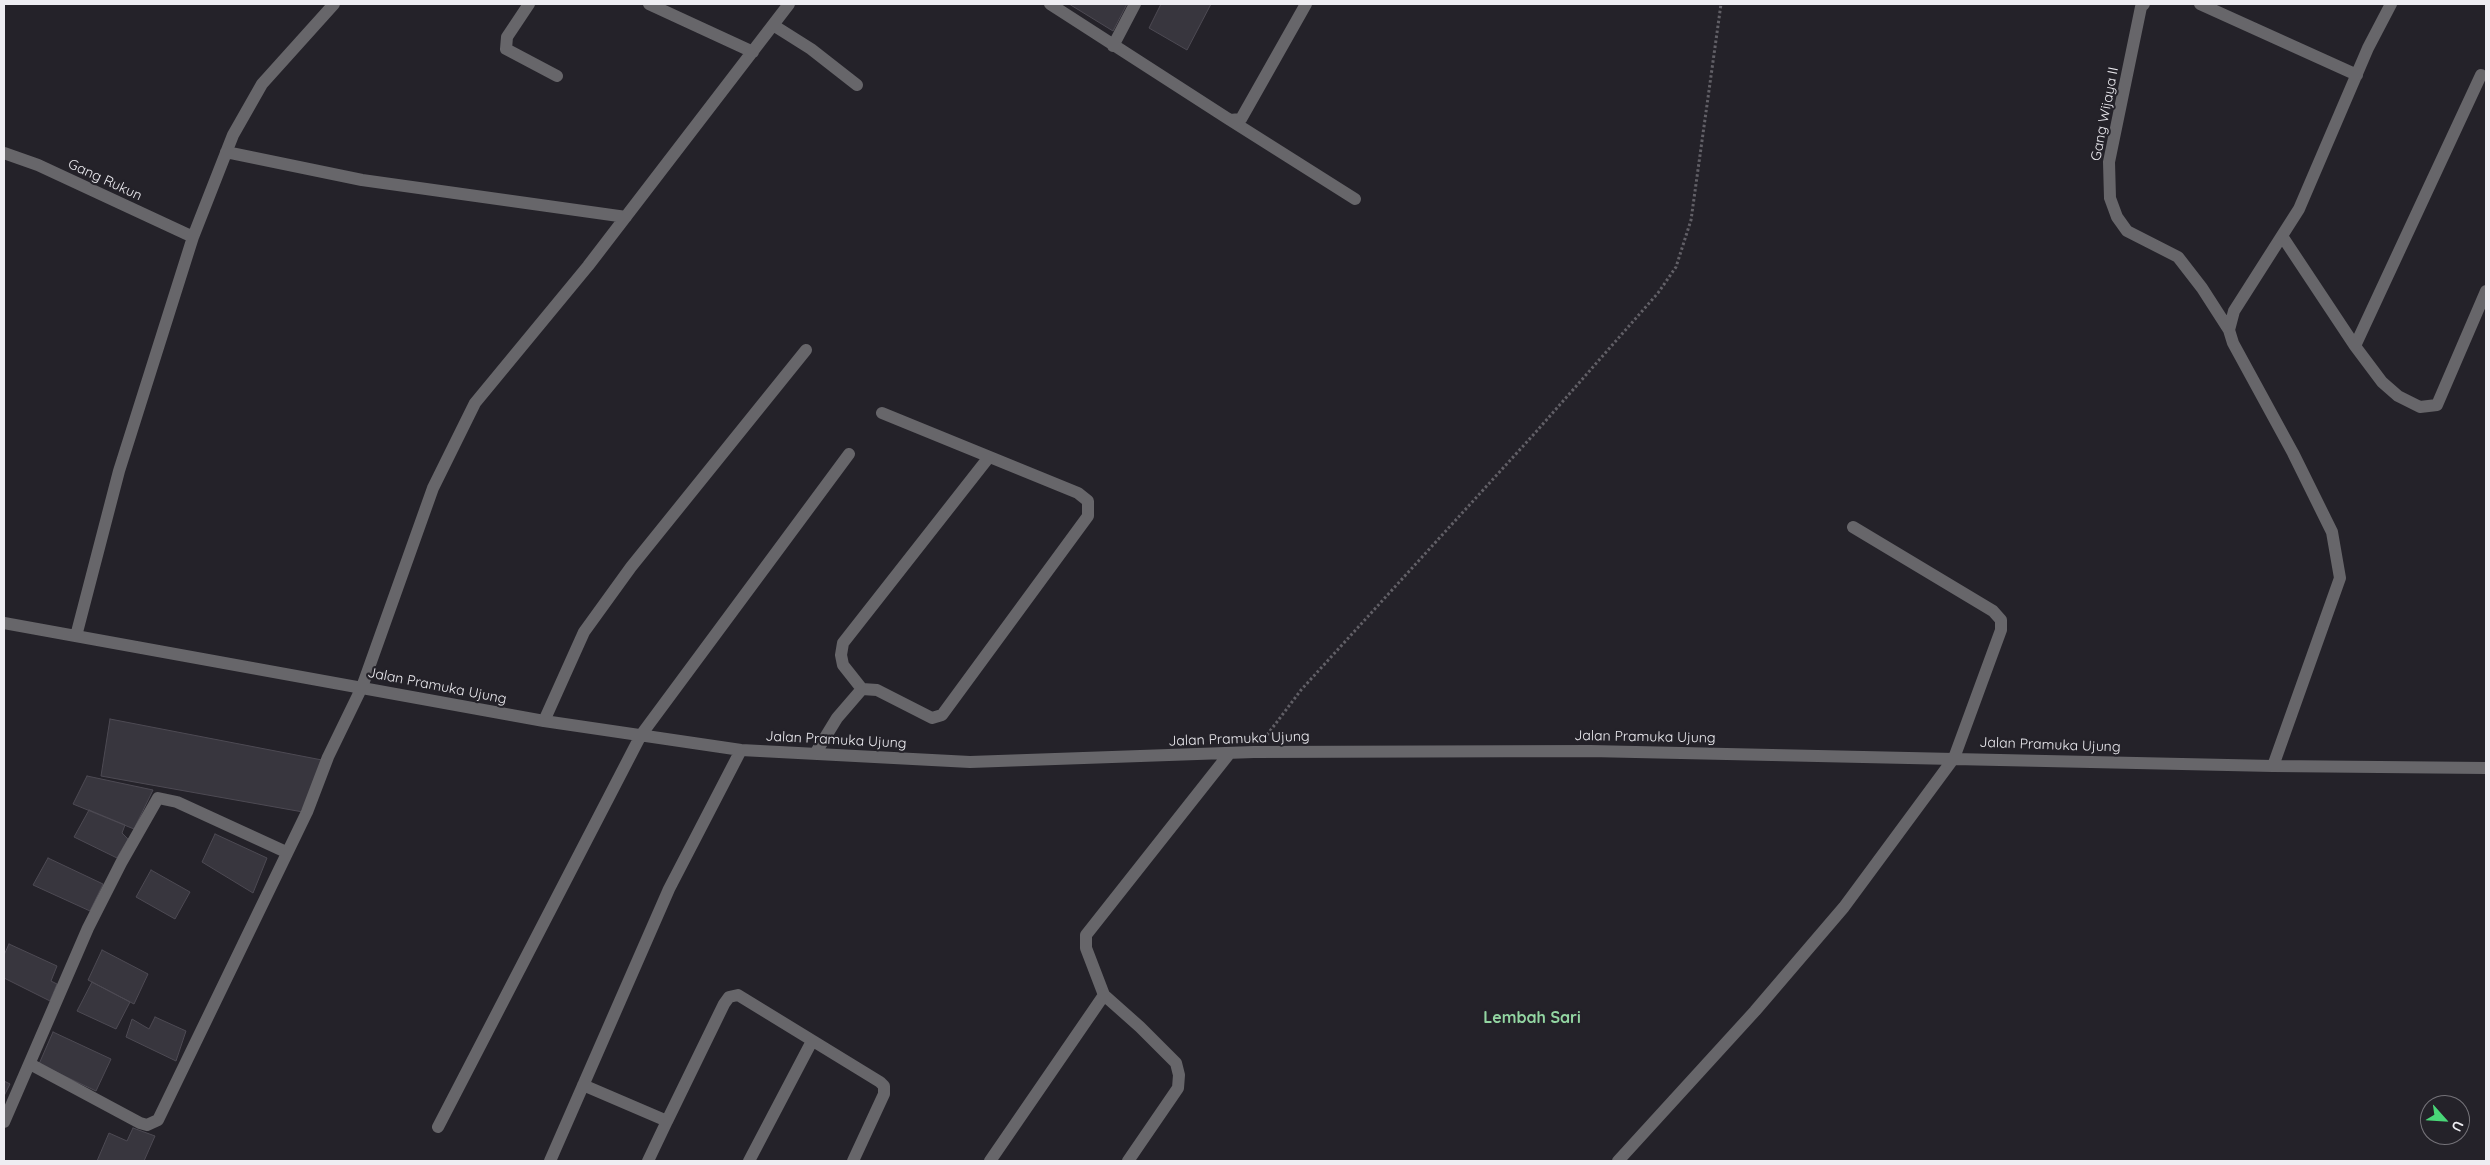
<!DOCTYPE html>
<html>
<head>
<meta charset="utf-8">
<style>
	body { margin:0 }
	#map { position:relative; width:2490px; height:1165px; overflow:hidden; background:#242229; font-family:Quicksand,sans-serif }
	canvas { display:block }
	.frame { position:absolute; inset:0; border:5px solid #eeedf2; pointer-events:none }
	.north { position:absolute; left:2420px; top:1095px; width:50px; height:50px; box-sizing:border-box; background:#242229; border:1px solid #757379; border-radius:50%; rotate:116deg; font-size:14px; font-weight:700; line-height:20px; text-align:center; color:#eeedf2 }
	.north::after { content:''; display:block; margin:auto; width:18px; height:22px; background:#49d778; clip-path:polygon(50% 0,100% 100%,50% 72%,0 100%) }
</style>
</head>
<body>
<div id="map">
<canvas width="2490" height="1165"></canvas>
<div class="frame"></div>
<div class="north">U</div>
</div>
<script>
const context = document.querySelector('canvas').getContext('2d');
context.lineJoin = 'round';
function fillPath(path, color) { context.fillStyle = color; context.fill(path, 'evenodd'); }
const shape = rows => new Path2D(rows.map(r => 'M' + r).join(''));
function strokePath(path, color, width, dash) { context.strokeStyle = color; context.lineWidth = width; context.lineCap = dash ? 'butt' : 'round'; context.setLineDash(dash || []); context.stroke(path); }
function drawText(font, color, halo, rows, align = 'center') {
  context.font = font + ' Quicksand,sans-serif'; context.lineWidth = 4.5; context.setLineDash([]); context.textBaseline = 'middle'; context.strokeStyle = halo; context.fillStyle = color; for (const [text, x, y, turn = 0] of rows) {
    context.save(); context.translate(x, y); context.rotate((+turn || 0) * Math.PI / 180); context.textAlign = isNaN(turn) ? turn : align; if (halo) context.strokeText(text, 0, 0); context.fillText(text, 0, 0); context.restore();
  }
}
const building = shape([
	[1069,4,1127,4,1113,31,1069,4],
	[1161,4,1211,4,1187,50,1149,28,1161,4],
	[110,719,322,760,303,812,101,776,110,719],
	[87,776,153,790,134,829,73,804,87,776],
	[89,810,125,825,122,833,128,839,117,858,74,837,89,810],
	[215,834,267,858,253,893,202,862,215,834],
	[48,858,103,884,90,911,33,885,48,858],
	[151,870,190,892,175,919,136,897,151,870],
	[9,944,57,966,51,981,57,984,50,1001,4,978,4,955,9,944],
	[102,950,148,974,134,1004,88,980,102,950],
	[92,982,130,1002,116,1029,77,1011,92,982],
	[155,1017,186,1031,176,1061,126,1037,132,1019,149,1029,155,1017],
	[53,1032,111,1059,96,1091,39,1064,53,1032],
	[4,1081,10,1084,4,1096,4,1081],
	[133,1128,155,1136,144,1161,97,1161,109,1133,127,1141,133,1128]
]);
fillPath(building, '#38363e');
strokePath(building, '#4d4a53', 1);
strokePath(shape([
	[1267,735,1301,690,1535,433,1658,293,1676,267,1691,220,1721,4]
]), '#626067', 3, [2.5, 2.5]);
strokePath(shape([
	[529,4,507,37,506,49,557,76],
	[649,4,753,52],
	[1050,4,1230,120,1241,119,1306,4],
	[2144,4,2141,7,2109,162,2110,198,2117,217,2127,231,2178,257,2202,288,2229,330],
	[2200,4,2357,75],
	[773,25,811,49,857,85],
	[1113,46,1135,4],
	[1230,120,1355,199],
	[226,152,362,180,626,217],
	[4,153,38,165,193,237],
	[2282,236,2355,346,2481,75],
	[2355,346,2382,382,2398,396,2420,407,2437,405,2486,291],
	[4,623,544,721,741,750,970,762,1254,752,1590,751,2273,766,2486,768],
	[76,636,119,471,193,237,233,135,262,84,334,4],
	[862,689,843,665,841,655,843,643,989,457],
	[544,721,584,632,631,567,806,350],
	[815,754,837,718,862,689,877,690,932,718,942,715,1088,516,1088,501,1078,493,882,413],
	[2273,766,2340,578,2332,532,2293,453,2233,343,2229,330,2234,311,2299,209,2368,48,2391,4],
	[1104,995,1140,1027,1176,1063,1179,1075,1178,1088,1128,1161],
	[30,1064,140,1123,147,1125,158,1120,307,812,328,757,362,687,433,488,475,403,588,266,789,4],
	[583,1085,667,1121,648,1161],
	[667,1121,724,1004,729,997,738,995,880,1082,884,1086,884,1094,853,1161],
	[4,1122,88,928,121,863,158,798,177,802,286,852],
	[438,1127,641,735,849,454],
	[550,1161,669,889,741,750],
	[749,1161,812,1041],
	[990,1161,1104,995,1086,948,1086,935,1229,754],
	[1618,1161,1755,1011,1844,907,1954,758,2001,630,2001,620,1993,611,1853,527]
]), '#67666a', 12);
drawText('14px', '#eeedf2', '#242229', [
	["Gang Wijaya II",2105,114,-79],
	["Gang Rukun",105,180,25],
	["Jalan Pramuka Ujung",437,686,11],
	["Jalan Pramuka Ujung",1645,737,1],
	["Jalan Pramuka Ujung",1239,739,-2],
	["Jalan Pramuka Ujung",836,740,3],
	["Jalan Pramuka Ujung",2050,745,2]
]);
drawText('bold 16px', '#93d6a2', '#242229', [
	["Lembah Sari",1532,1018]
]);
</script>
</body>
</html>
